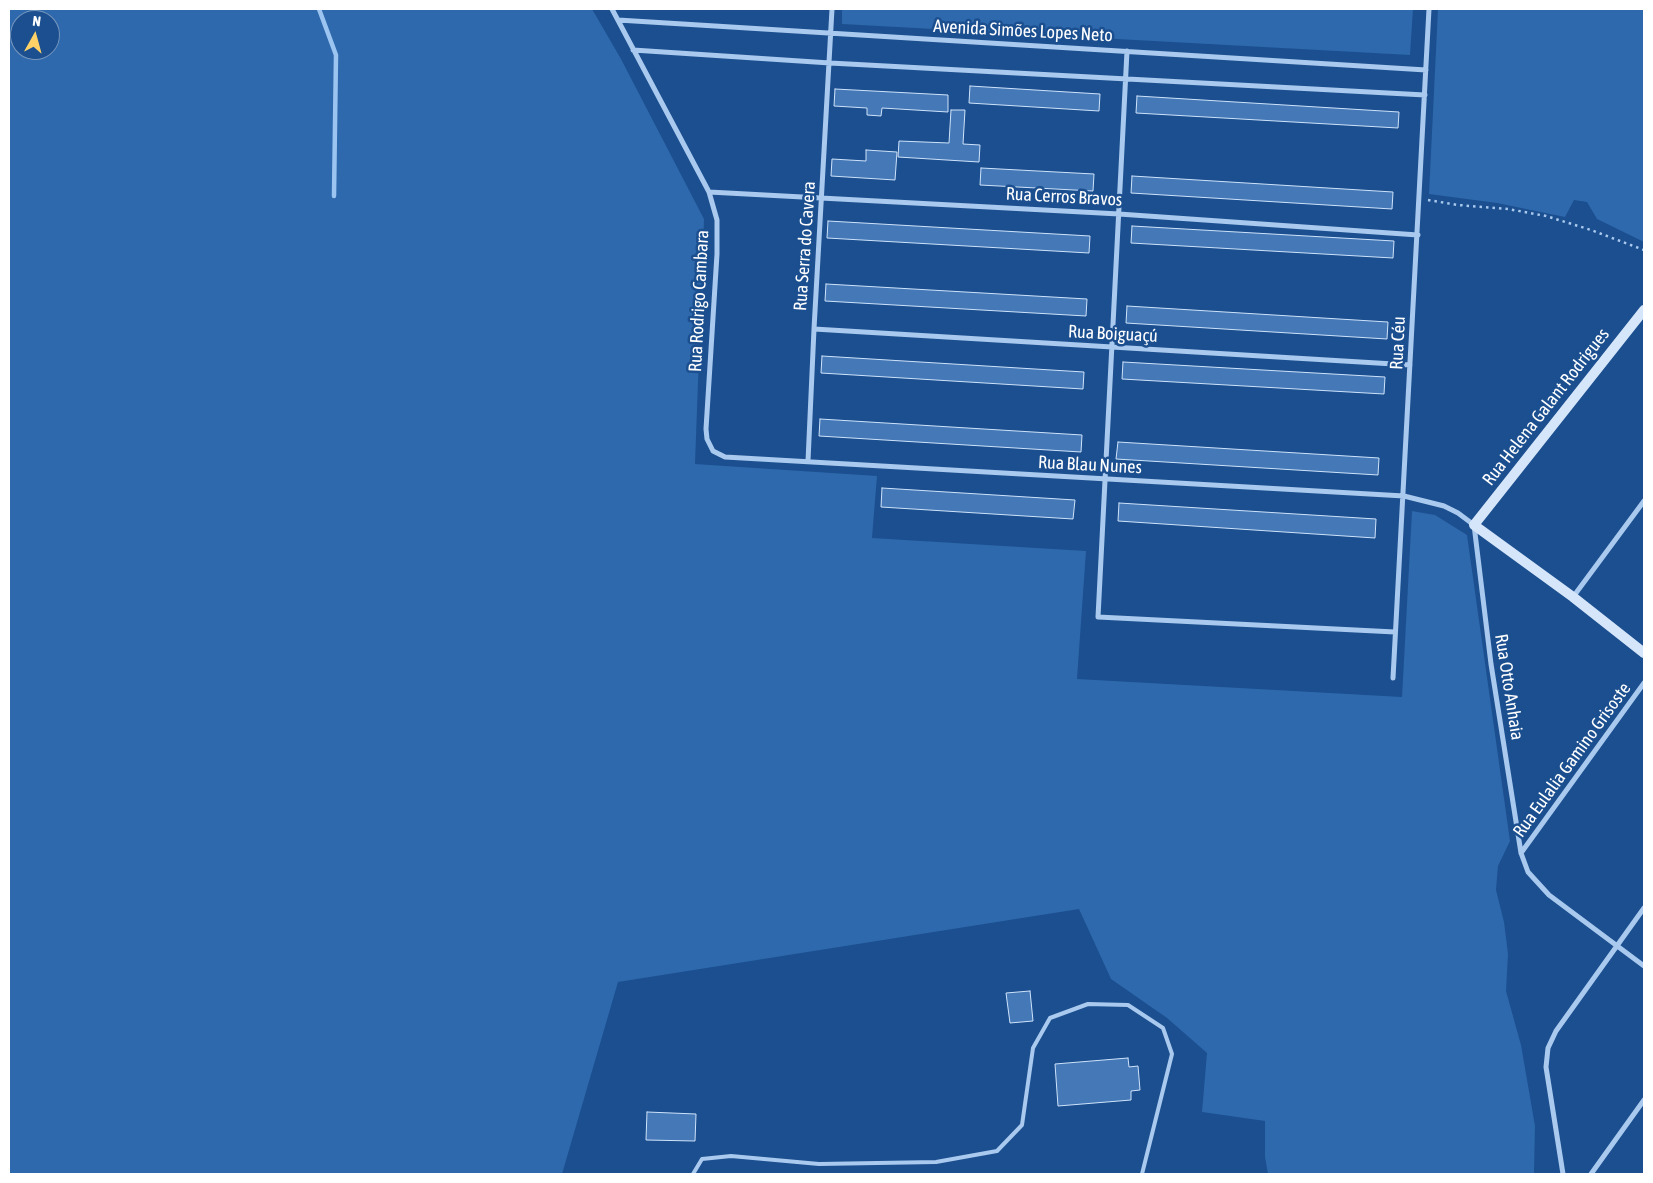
<!DOCTYPE html>
<html>
<head>
<meta charset="utf-8">
<style>
	body { margin:0 }
	#map { position:relative; width:1653px; height:1183px; overflow:hidden; background:#1b4f8f; font-family:"Asap Condensed",sans-serif }
	canvas { display:block }
	.frame { position:absolute; inset:0; border:10px solid #fff; pointer-events:none }
	.north { position:absolute; left:10px; top:10px; width:50px; height:50px; box-sizing:border-box; background:#1b4f8f; border:1px solid #7695bc; border-radius:50%; rotate:7deg; font-size:14px; font-weight:700; line-height:20px; text-align:center; color:#fff }
	.north::after { content:''; display:block; margin:auto; width:18px; height:22px; background:#ffd166; clip-path:polygon(50% 0,100% 100%,50% 72%,0 100%) }
</style>
</head>
<body>
<div id="map">
<canvas width="1653" height="1183"></canvas>
<div class="frame"></div>
<div class="north">N</div>
</div>
<script>
const context = document.querySelector('canvas').getContext('2d');
context.lineJoin = 'round';
function fillPath(path, color) { context.fillStyle = color; context.fill(path, 'evenodd'); }
const shape = rows => new Path2D(rows.map(r => 'M' + r).join(''));
function strokePath(path, color, width, dash) { context.strokeStyle = color; context.lineWidth = width; context.lineCap = dash ? 'butt' : 'round'; context.setLineDash(dash || []); context.stroke(path); }
function drawText(font, color, halo, rows, align = 'center') {
  context.font = font + ' "Asap Condensed",sans-serif'; context.lineWidth = 5; context.setLineDash([]); context.textBaseline = 'middle'; context.strokeStyle = halo; context.fillStyle = color; for (const [text, x, y, turn = 0] of rows) {
    context.save(); context.translate(x, y); context.rotate((+turn || 0) * Math.PI / 180); context.textAlign = isNaN(turn) ? turn : align; if (halo) context.strokeText(text, 0, 0); context.fillText(text, 0, 0); context.restore();
  }
}
fillPath(shape([
	[9,9,592,9,621,59,704,219,695,464,877,476,872,538,1086,551,1077,679,1402,697,1412,511,1435,515,1467,535,1510,841,1498,866,1496,890,1504,922,1508,954,1506,991,1521,1045,1535,1126,1534,1174,1268,1174,1265,1157,1265,1121,1202,1112,1207,1053,1167,1018,1111,979,1079,909,618,982,562,1174,9,1174],
	[20,20,50,20,50,50,20,50],
	[842,9,1413,9,1410,55,842,24],
	[1438,9,1644,9,1644,242,1597,219,1587,202,1574,200,1565,217,1497,203,1429,194]
]), '#2e69ad');
strokePath(shape([
	[319,9,336,55,334,196]
]), '#9cc4f0', 4.5);
const building = shape([
	[970,86,1100,94,1099,111,969,103,970,86],
	[835,89,948,95,948,112,882,108,881,116,867,115,867,108,834,106,835,89],
	[1137,96,1399,112,1398,128,1136,113,1137,96],
	[951,110,965,110,963,144,980,145,979,162,898,157,899,141,949,143,951,110],
	[866,150,897,152,895,180,831,176,832,159,866,161,866,150],
	[981,168,1094,174,1093,191,980,185,981,168],
	[1132,176,1393,192,1392,209,1131,193,1132,176],
	[828,221,1090,236,1089,253,827,238,828,221],
	[1132,226,1394,241,1393,258,1131,243,1132,226],
	[826,284,1087,299,1086,316,825,301,826,284],
	[1127,306,1388,322,1387,339,1126,323,1127,306],
	[822,356,1084,372,1083,389,821,373,822,356],
	[1123,362,1385,377,1384,394,1122,379,1123,362],
	[820,419,1082,435,1081,452,819,436,820,419],
	[1118,442,1379,458,1378,475,1116,459,1118,442],
	[882,488,1075,500,1073,519,881,507,882,488],
	[1119,503,1376,519,1375,538,1118,521,1119,503],
	[1030,991,1033,1021,1010,1023,1006,993,1030,991],
	[1128,1058,1129,1067,1138,1066,1140,1090,1131,1091,1131,1100,1058,1106,1055,1064,1128,1058],
	[647,1112,696,1114,695,1141,646,1140,647,1112]
]);
fillPath(building, '#4478b7');
strokePath(building, '#cfe3fa', 1);
strokePath(shape([
	[1428,200,1458,205,1508,209,1546,216,1591,230,1644,250]
]), '#a9c9ee', 2.5, [2.5, 4]);
strokePath(shape([
	[693,1174,702,1159,731,1156,819,1164,936,1162,997,1151,1022,1125,1033,1048,1050,1018,1088,1004,1128,1005,1163,1028,1172,1054,1142,1174]
]), '#a9c9ee', 4);
strokePath(shape([
	[612,9,709,192,717,220,717,254,706,429,707,439,713,451,725,457,1404,496,1444,506,1458,513,1474,525,1491,664,1521,853,1528,872,1549,895,1644,966],
	[618,20,1426,70],
	[633,50,830,63,1425,95],
	[1127,51,1098,617,1395,632],
	[709,192,1119,214,1418,235],
	[814,329,1410,365],
	[808,461,814,329,832,9],
	[1573,597,1644,501],
	[1393,678,1429,9],
	[1521,853,1644,683],
	[1563,1174,1546,1067,1548,1048,1556,1031,1644,908],
	[1591,1174,1644,1100]
]), '#a9c9ee', 5);
strokePath(shape([
	[1644,310,1474,525,1573,597,1644,653]
]), '#d6e6fa', 10);
drawText('18px', '#fff', '#1b4f8f', [
	["Avenida Simões Lopes Neto",1023,31,3],
	["Rua Cerros Bravos",1064,197,3],
	["Rua Serra do Cavera",805,246,-86],
	["Rua Rodrigo Cambara",699,301,-87],
	["Rua Boiguaçú",1113,334,3],
	["Rua Céu",1398,343,-87],
	["Rua Helena Galant Rodrigues",1546,407,-52],
	["Rua Blau Nunes",1090,465,3],
	["Rua Otto Anhaia",1509,687,81],
	["Rua Eulalia Gamino Grisoste",1572,760,-54]
]);
</script>
</body>
</html>
